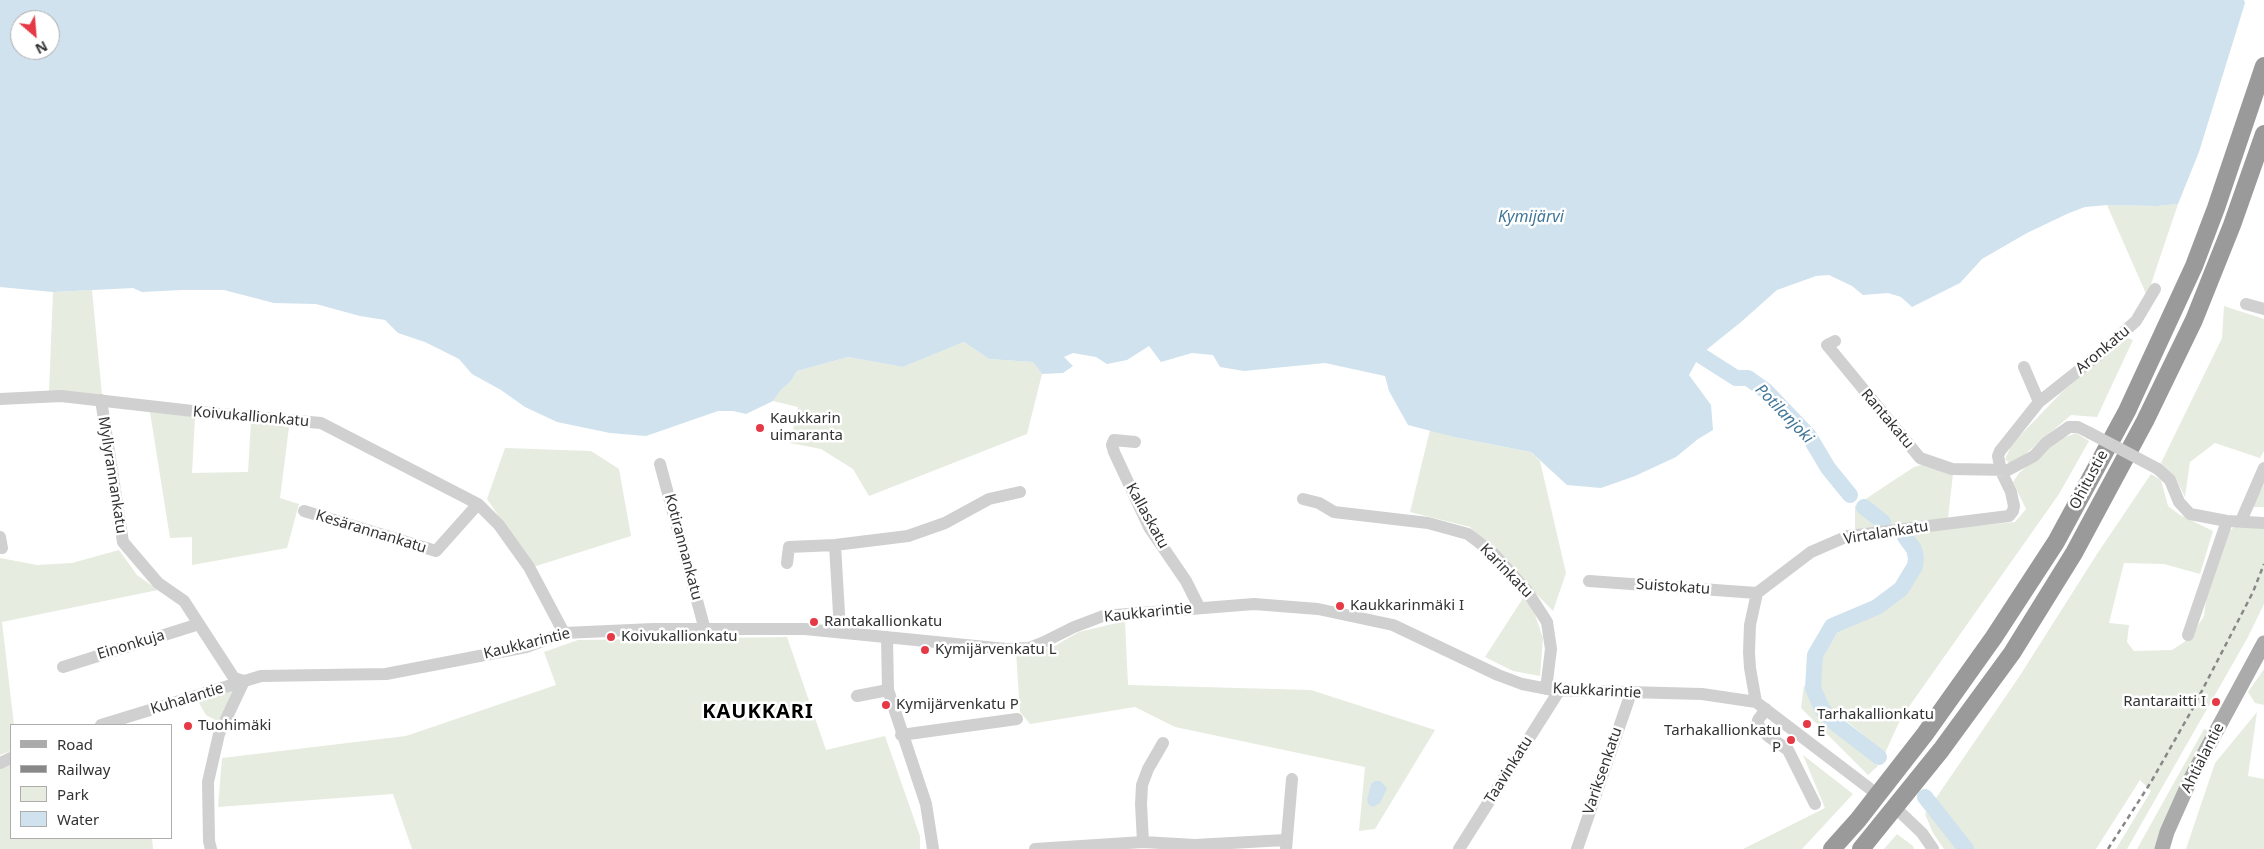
<!DOCTYPE html>
<html>
<head>
<meta charset="utf-8">
<style>
	body { margin:0 }
	#map { position:relative; width:2264px; height:849px; overflow:hidden; background:#fff; font-family:"Noto Sans",sans-serif }
	canvas { display:block }
	.legend { position:absolute; left:10px; top:724px; width:162px; height:115px; box-sizing:border-box; background:#fff; border:1px solid #adadad; margin:0; padding:6px 9px; list-style:none; font-size:15px; color:#333 }
	.legend li { display:flex; align-items:center; gap:10px; height:25px }
	.legend b { width:25px; border:1px solid #adadad }
	.north { position:absolute; left:10px; top:10px; width:50px; height:50px; box-sizing:border-box; background:#fff; border:1px solid #adadad; border-radius:50%; rotate:153deg; font-size:14px; font-weight:700; line-height:20px; text-align:center; color:#333 }
	.north::after { content:''; display:block; margin:auto; width:18px; height:22px; background:#e63946; clip-path:polygon(50% 0,100% 100%,50% 72%,0 100%) }
</style>
</head>
<body>
<div id="map">
<canvas width="2264" height="849"></canvas>
<ul class="legend">
<li><b style="height:6px;background:#ababab"></b>Road</li>
<li><b style="height:6px;background:#888"></b>Railway</li>
<li><b style="height:14px;background:#e6ecdf"></b>Park</li>
<li><b style="height:14px;background:#cfe2ee"></b>Water</li>
</ul>
<div class="north">N</div>
</div>
<script>
const context = document.querySelector('canvas').getContext('2d');
context.lineJoin = 'round';
function fillPath(path, color) { context.fillStyle = color; context.fill(path, 'evenodd'); }
const shape = rows => new Path2D(rows.map(r => 'M' + r).join(''));
function strokePath(path, color, width, dash) { context.strokeStyle = color; context.lineWidth = width; context.lineCap = dash ? 'butt' : 'round'; context.setLineDash(dash || []); context.stroke(path); }
function drawText(font, color, halo, rows, align = 'center') {
  context.font = font + ' "Noto Sans",sans-serif'; context.lineWidth = 5; context.setLineDash([]); context.textBaseline = 'middle'; context.strokeStyle = halo; context.fillStyle = color; for (const [text, x, y, turn = 0] of rows) {
    context.save(); context.translate(x, y); context.rotate((+turn || 0) * Math.PI / 180); context.textAlign = isNaN(turn) ? turn : align; if (halo) context.strokeText(text, 0, 0); context.fillText(text, 0, 0); context.restore();
  }
}
fillPath(shape([
	[2178,204,2147,296,2107,205,2157,206],
	[92,290,102,395,49,392,53,292],
	[2224,306,2264,319,2264,451,2260,458,2215,443,2190,462,2185,497,2176,479,2161,463,2222,338],
	[2128,338,2133,340,2097,417,2071,415,2017,461,2010,464,2005,459,2012,444,2063,391],
	[964,342,989,359,1033,362,1042,374,1027,434,869,496,853,469,821,449,790,443,798,407,773,401,781,390,791,381,797,371,848,357,903,367],
	[150,412,195,417,192,473,248,472,251,421,289,427,280,498,299,504,287,548,192,565,192,537,170,538],
	[1430,430,1454,437,1531,452,1540,461,1566,573,1553,611,1470,527,1410,512],
	[2076,433,2089,441,2059,494,1901,718,1885,753,1826,704,1819,685,1822,658,1839,630,1882,613,1906,591,1924,557,1907,533,2015,522,2026,509,2013,482,2019,473,2058,440],
	[505,448,591,451,619,469,631,536,533,567,487,499],
	[1925,464,1953,474,1948,518,1855,529,1855,506,1914,467],
	[2151,474,2161,480,2168,506,2180,515,2213,531,2200,574,2164,564,2124,563,2109,623,2129,625,2127,642,2134,651,2172,650,2190,638,2204,616,2206,599,2225,533,2235,527,2264,528,2264,604,2248,637,2127,849,2116,849,2151,791,2140,780,2096,849,1944,849,1933,833,1925,814,2019,677,2097,554],
	[2264,484,2264,507,2252,507],
	[119,550,137,575,158,590,2,622,14,725,11,725,11,751,0,755,0,558,37,565,72,563],
	[1525,595,1533,609,1543,638,1540,676,1513,671,1485,657],
	[1125,621,1128,685,1311,690,1435,730,1375,829,1359,831,1365,767,1175,727,1135,707,1030,724,1020,712,1016,652,1053,647,1079,632],
	[787,637,826,750,885,736,920,836,920,849,412,849,393,794,218,807,222,758,406,736,556,685,544,652,578,640],
	[2264,669,2264,705,2255,703,2248,692],
	[1804,685,1822,719,1859,748,1878,766,1868,775,1801,708],
	[237,689,219,722,206,715,199,703,199,698],
	[2257,712,2248,776,2264,779,2264,849,2186,849,2215,763],
	[2204,729,2209,731,2155,849,2137,849],
	[1803,755,1853,794,1802,849,1743,849,1825,808],
	[11,765,11,838,152,838,153,849,0,849,0,769],
	[1897,834,1913,846,1914,849,1884,849]
]), '#e6ecdf');
fillPath(shape([
	[0,0,2244,0,2245,3,2199,152,2178,204,2157,206,2107,205,2085,207,2069,213,2027,233,1982,259,1960,283,1912,307,1901,297,1888,293,1863,295,1852,286,1829,275,1816,276,1777,290,1741,322,1700,355,1689,375,1711,405,1713,430,1698,439,1676,457,1635,476,1601,488,1567,485,1531,452,1454,437,1408,425,1389,391,1385,376,1325,363,1244,371,1220,367,1213,355,1192,353,1161,362,1149,346,1127,360,1107,364,1096,357,1073,353,1064,357,1073,366,1063,373,1042,374,1033,362,989,359,964,342,903,367,848,357,797,371,791,381,781,390,773,401,746,414,733,411,718,411,646,436,610,433,557,422,525,407,501,390,472,374,459,359,425,342,398,333,385,320,360,316,316,304,274,303,224,290,181,290,142,292,133,288,53,292,0,287],
	[20,20,50,20,50,50,20,50],
	[1375,781,1380,781,1387,788,1380,803,1373,807,1369,805,1367,800,1371,784]
]), '#cfe2ee');
strokePath(shape([
	[1700,355,1736,378,1748,378,1766,391,1809,436,1828,468,1850,495],
	[1864,507,1883,522],
	[1879,757,1836,724,1822,709,1813,688,1815,655,1832,626,1877,607,1901,589,1915,566,1916,558,1914,549,1905,537],
	[1925,797,1966,849]
]), '#cfe2ee', 16);
strokePath(shape([
	[2246,304,2264,309],
	[1835,341,1827,345,1920,458,1952,469,2008,470,2034,456,2046,443,2069,427,2078,427,2090,433],
	[2024,367,2039,402],
	[0,399,61,396,219,414,321,423,478,504,499,525,529,567,564,633],
	[101,400,123,542,158,583,184,601,234,678,244,681],
	[1135,442,1114,440,1112,445,1114,452,1149,527,1186,581,1199,607],
	[660,464,705,630],
	[2158,469,2170,480,2179,502,2190,514,2227,521,2264,523],
	[1303,499,1319,503,1334,512,1428,523,1468,534,1494,554,1527,591,1547,622,1551,649,1546,689],
	[304,511,436,551,478,504],
	[2241,521,2264,468],
	[0,537,2,548],
	[787,563,789,547,835,545],
	[1589,581,1757,593],
	[840,631,835,545,908,536,945,523,989,499,1020,492],
	[2188,635,2227,521],
	[887,638,888,690,926,804,933,849],
	[63,667,199,624],
	[857,696,888,690],
	[1756,702,1750,668,1749,652,1750,625,1757,593,1811,552,1848,536,2009,516,2013,511,2014,506,2011,492,2001,471,1998,456,2000,451,2039,402,2097,356,2136,321,2155,289],
	[1766,709,1758,720,1758,725,1768,736,1788,750,1815,804],
	[101,725,261,676,386,674,526,647,564,633,653,629,805,629,1006,649,1029,648,1044,642,1074,627,1103,616,1254,604,1318,609,1393,625,1498,675,1522,684,1553,690,1702,694,1756,702,1869,788],
	[901,735,1017,719],
	[0,763,11,758],
	[1902,814,1922,833,1933,849],
	[1143,842,1141,804,1142,785,1148,769,1163,743],
	[211,849,209,841,208,782,219,734,244,681],
	[1035,849,1143,842,1195,845,1285,840],
	[1286,849,1292,779],
	[1459,849,1559,691],
	[1577,849,1631,693]
]), '#d0d0d0', 12);
strokePath(shape([
	[2162,849,2167,832,2192,776,2264,643]
]), '#ababab', 15);
strokePath(shape([
	[1832,849,1858,820,1925,734,1994,637,2056,542,2127,411,2194,266,2216,208,2264,66],
	[1861,849,1941,750,2012,653,2074,553,2145,421,2194,320,2232,225,2264,134]
]), '#9a9a9a', 18);
strokePath(shape([
	[2108,849,2151,782,2193,708,2253,592,2264,564]
]), '#888', 2.5, [5, 4]);
strokePath(shape([
	[2090,433,2158,469]
]), '#d0d0d0', 12);
for (const [x, y, r, color] of [
	[760,428,5,"#e63946"],
	[1340,606,5,"#e63946"],
	[814,622,5,"#e63946"],
	[611,637,5,"#e63946"],
	[925,650,5,"#e63946"],
	[2216,702,5,"#e63946"],
	[886,705,5,"#e63946"],
	[1807,724,5,"#e63946"],
	[188,726,5,"#e63946"],
	[1791,740,5,"#e63946"]
]) { const dot = new Path2D(); dot.arc(x, y, r, 0, 2 * Math.PI); context.fillStyle = color; context.fill(dot); strokePath(dot, '#fff', 2); }
drawText('15px', '#333', '#fff', [
	["Aronkatu",2103,350,-40],
	["Koivukallionkatu",251,417,5],
	["Rantakatu",1887,419,50],
	["Myllyrannankatu",112,475,81],
	["Ohitustie",2089,480,-62],
	["Kallaskatu",1147,516,61],
	["Kesärannankatu",371,532,17],
	["Virtalankatu",1886,533,-9],
	["Kotirannankatu",683,547,75],
	["Karinkatu",1506,571,46],
	["Suistokatu",1673,587,4],
	["Kaukkarintie",1148,613,-6],
	["Kaukkarintie",527,644,-14],
	["Einonkuja",131,645,-17],
	["Kaukkarintie",1597,691,3],
	["Kuhalantie",187,699,-17],
	["Ahtialantie",2203,758,-63],
	["Taavinkatu",1509,770,-58],
	["Variksenkatu",1603,771,-71]
]);
drawText('15px', '#333', '#fff', [
	["Kaukkarin",770,419],
	["uimaranta",770,436],
	["Kaukkarinmäki I",1350,606],
	["Rantakallionkatu",824,622],
	["Koivukallionkatu",621,637],
	["Kymijärvenkatu L",935,650],
	["Rantaraitti I",2206,702,"right"],
	["Kymijärvenkatu P",896,705],
	["Tarhakallionkatu",1817,715],
	["E",1817,732],
	["Tuohimäki",198,726],
	["Tarhakallionkatu",1781,731,"right"],
	["P",1781,748,"right"]
], 'left');
drawText('italic 16px', '#3f7597', '#fff', [
	["Kymijärvi",1531,217],
	["Potilanjoki",1784,414,46]
]);
context.letterSpacing = '1px';
drawText('bold 20px', '#000', '#fff', [
	["KAUKKARI",758,712]
]);
context.letterSpacing = '0px';
</script>
</body>
</html>
